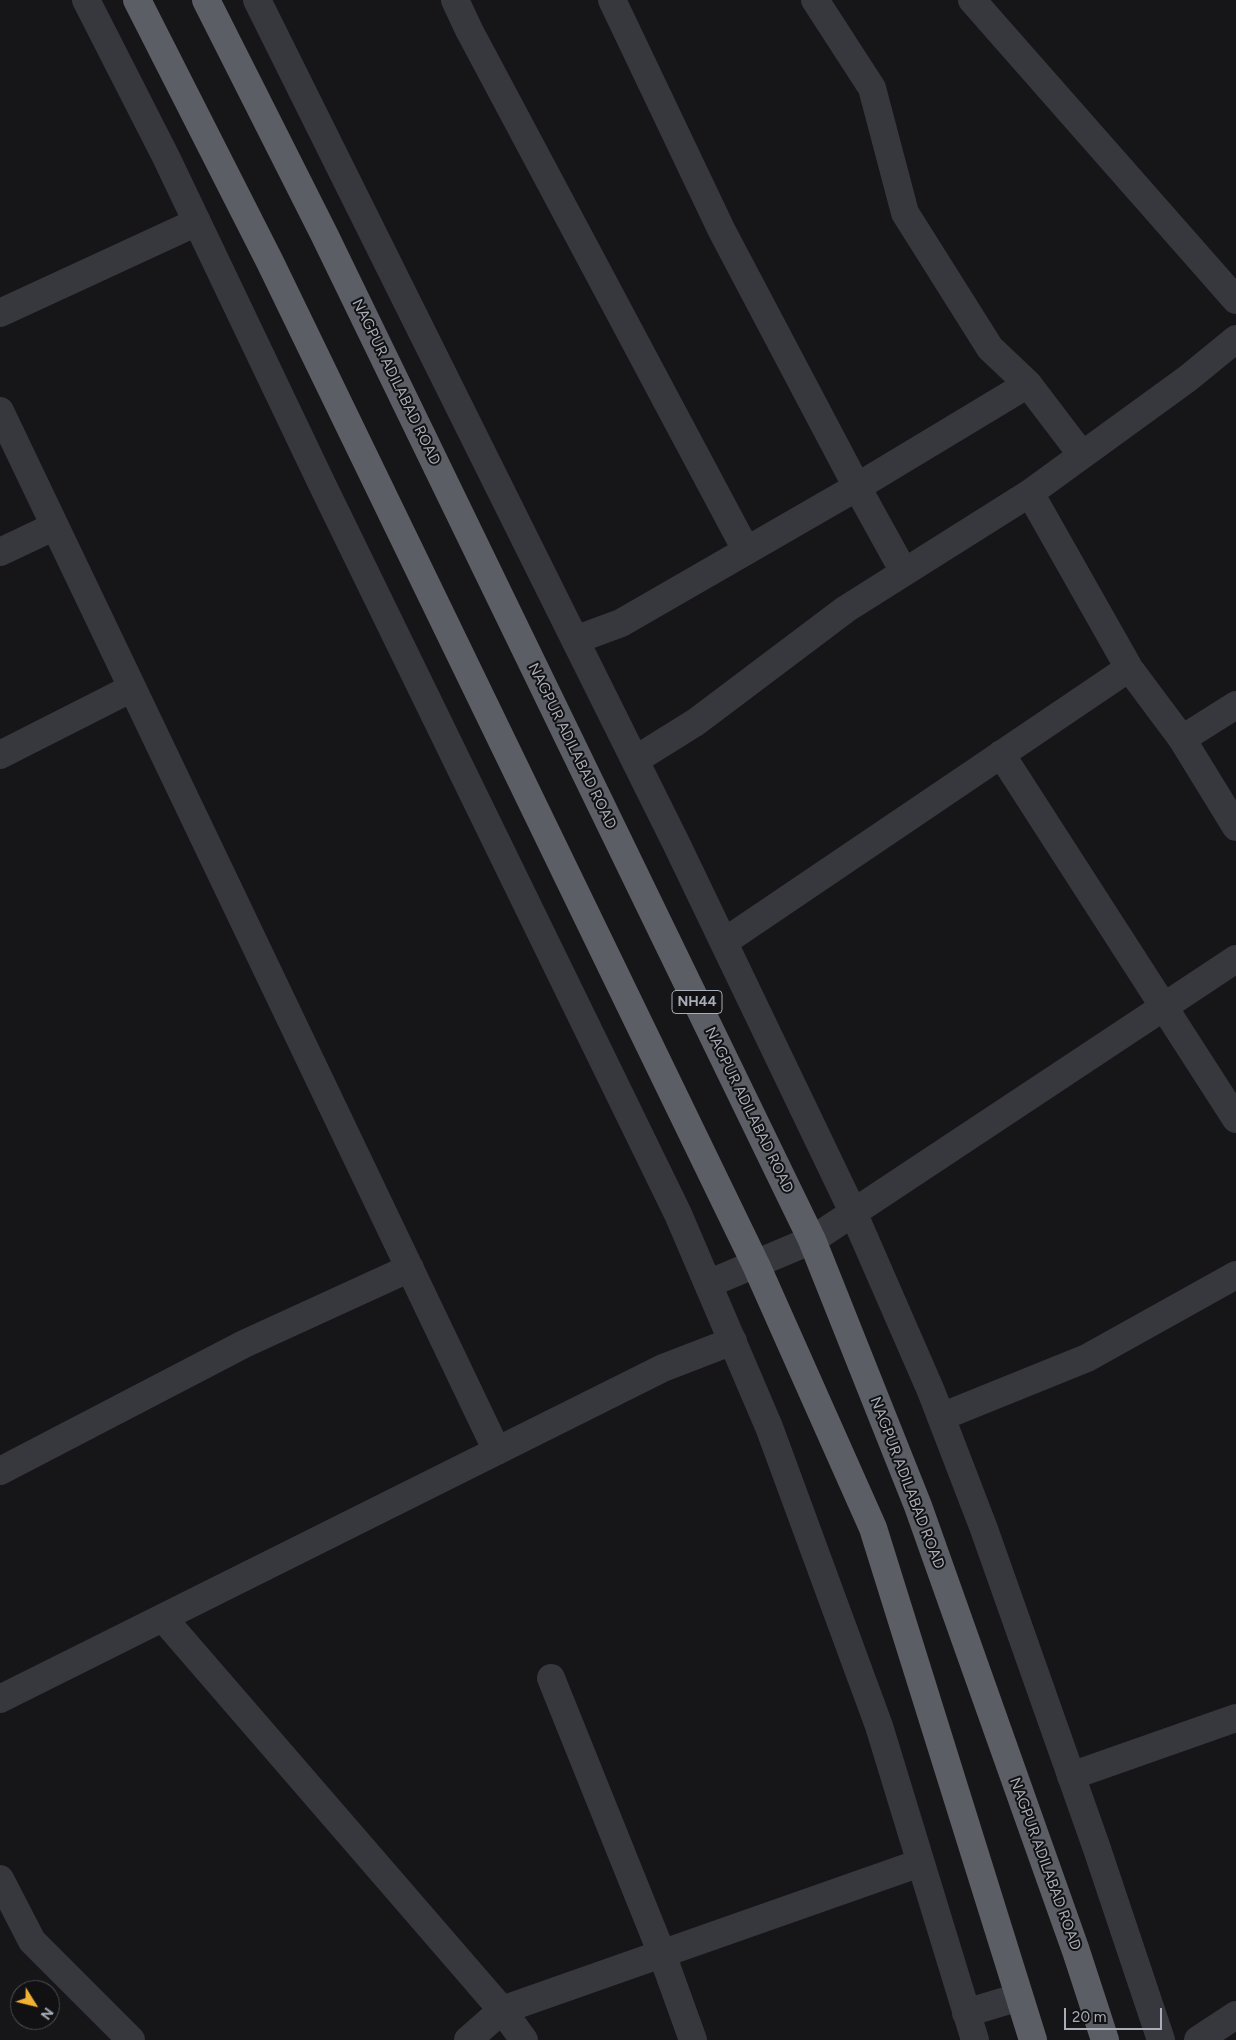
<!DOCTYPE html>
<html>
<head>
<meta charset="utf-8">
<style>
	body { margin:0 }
	#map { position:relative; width:1236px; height:2040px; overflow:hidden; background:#161618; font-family:Figtree,sans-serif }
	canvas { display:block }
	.north { position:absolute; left:10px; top:1980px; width:50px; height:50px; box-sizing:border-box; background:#111113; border:1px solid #4d4f55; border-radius:50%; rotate:126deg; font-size:14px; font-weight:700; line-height:20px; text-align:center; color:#a8adb8 }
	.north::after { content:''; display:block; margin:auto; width:18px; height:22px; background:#f2b134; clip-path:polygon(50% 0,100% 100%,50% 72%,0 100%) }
	.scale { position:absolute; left:1064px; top:2008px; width:98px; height:22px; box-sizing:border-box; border:2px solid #a8adb8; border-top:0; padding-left:6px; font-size:15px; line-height:18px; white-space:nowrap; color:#a8adb8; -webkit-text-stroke:4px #111113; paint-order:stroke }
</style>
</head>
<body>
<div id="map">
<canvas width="1236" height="2040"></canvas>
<div class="north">N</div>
<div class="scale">20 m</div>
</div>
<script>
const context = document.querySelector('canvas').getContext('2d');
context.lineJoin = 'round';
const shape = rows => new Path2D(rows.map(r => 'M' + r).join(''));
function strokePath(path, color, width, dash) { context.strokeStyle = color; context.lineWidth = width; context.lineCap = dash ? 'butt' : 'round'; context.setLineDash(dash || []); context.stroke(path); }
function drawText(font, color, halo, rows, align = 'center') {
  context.font = font + ' Figtree,sans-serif'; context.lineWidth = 4; context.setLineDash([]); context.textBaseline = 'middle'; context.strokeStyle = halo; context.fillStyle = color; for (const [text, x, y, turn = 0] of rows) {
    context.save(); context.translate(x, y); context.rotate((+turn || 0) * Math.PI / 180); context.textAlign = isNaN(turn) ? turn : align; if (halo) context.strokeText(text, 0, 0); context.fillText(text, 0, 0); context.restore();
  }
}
strokePath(shape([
	[455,0,469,30,746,550],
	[612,0,722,231,857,487,904,572],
	[815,0,872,88,905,213,990,348,1028,384],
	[972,0,1236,300],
	[0,313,197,222],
	[0,411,497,1451],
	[1030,493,1129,668,1182,739,1236,827],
	[0,552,55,526],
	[575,640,621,623,857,487,1028,384,1082,455],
	[1182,739,1236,705],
	[1001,754,1236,1119],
	[0,755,132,688],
	[635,760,696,722,846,609,1030,493,1187,379,1236,339],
	[724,942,1129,668],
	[941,1417,1087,1358,1236,1275],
	[0,1471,244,1344,410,1268],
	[163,1618,502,2010,524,2040],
	[551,1678,662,1954,693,2040],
	[0,1699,663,1368,733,1341],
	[1071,1776,1236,1718],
	[0,1879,32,1941,131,2040],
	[468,2040,502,2010,920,1863],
	[1198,2040,1236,2015]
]), '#37383d', 28);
strokePath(shape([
	[86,0,166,157,321,482,678,1214,769,1427,879,1726,975,2040],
	[257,0,676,843,853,1212,931,1391,984,1529,1096,1846,1161,2040],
	[708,1284,812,1240,1236,959],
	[966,2013,1019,1997]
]), '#37383d', 28);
strokePath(shape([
	[137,0,270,262,756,1265,873,1528,1033,2040],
	[206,0,324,234,812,1240,918,1506,1076,1951,1105,2040]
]), '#5b5e65', 28);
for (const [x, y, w] of [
	[697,1002,50]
]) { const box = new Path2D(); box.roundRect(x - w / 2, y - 11.5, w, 23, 4); context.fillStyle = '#111113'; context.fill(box); strokePath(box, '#a8adb8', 1); }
drawText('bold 14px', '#a8adb8', null, [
	["NH44",697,1002]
]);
drawText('15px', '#a8adb8', '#111113', [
	["NAGPUR ADILABAD ROAD",396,382,64],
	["NAGPUR ADILABAD ROAD",572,746,64],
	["NAGPUR ADILABAD ROAD",749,1110,64],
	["NAGPUR ADILABAD ROAD",907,1483,69],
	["NAGPUR ADILABAD ROAD",1045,1864,70]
]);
</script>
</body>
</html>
